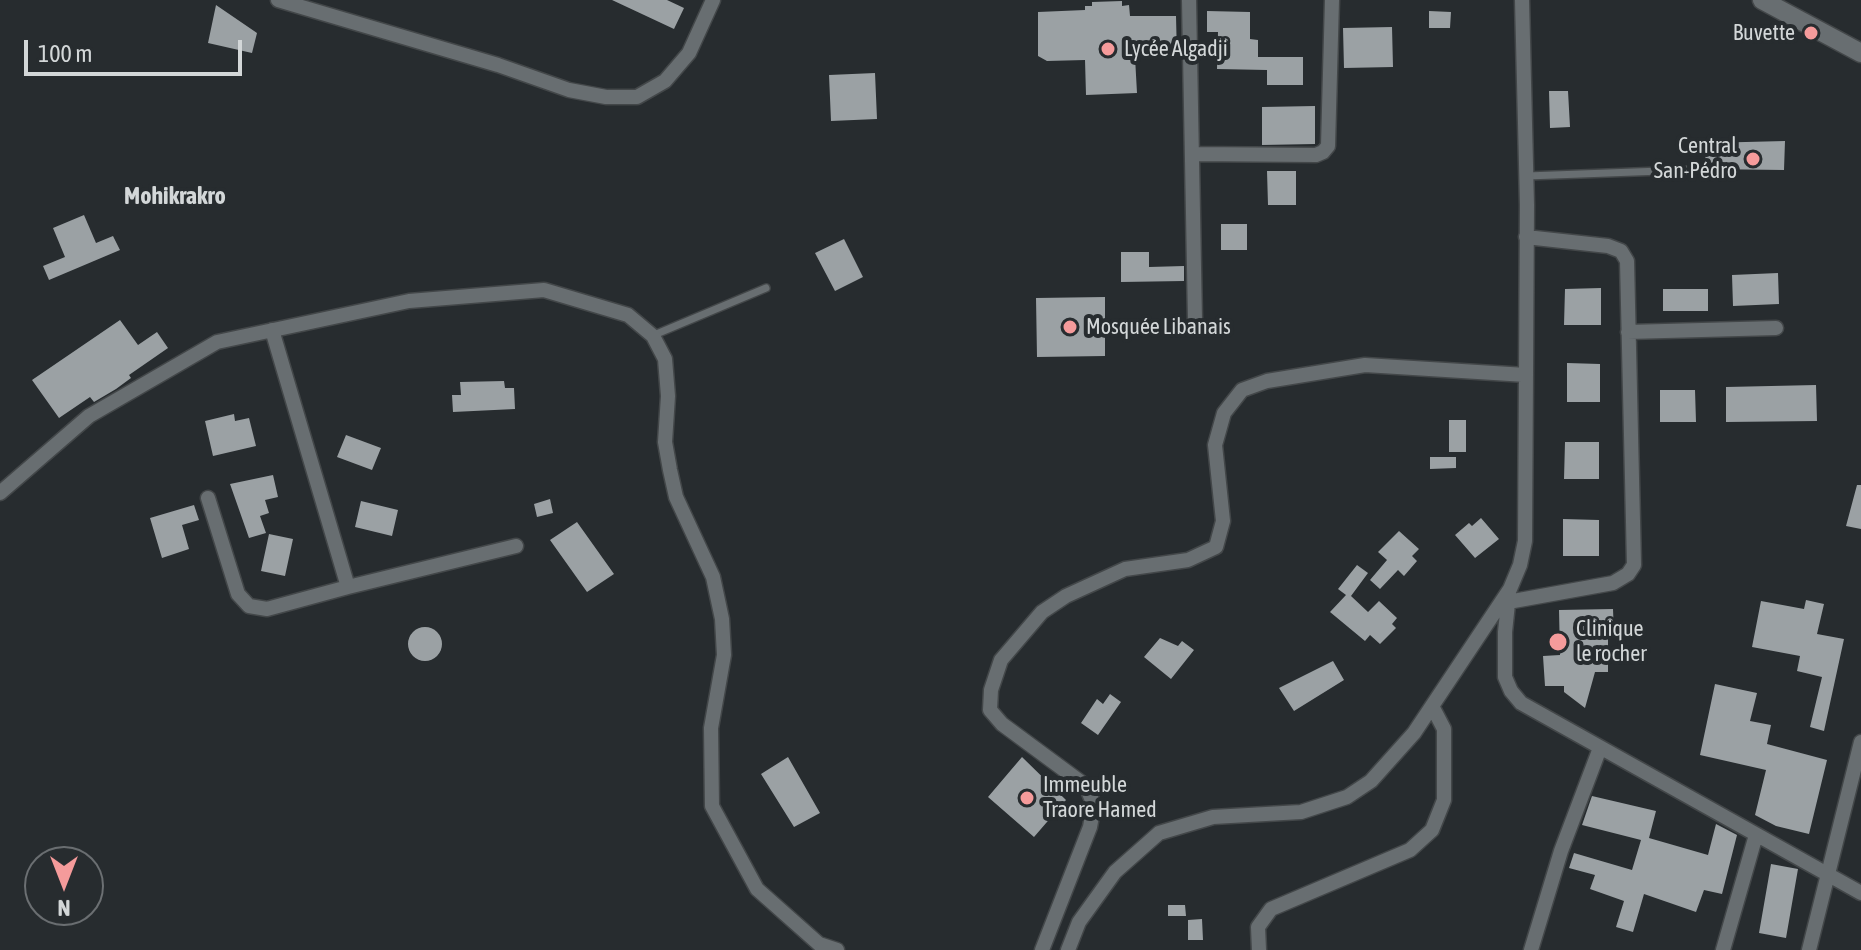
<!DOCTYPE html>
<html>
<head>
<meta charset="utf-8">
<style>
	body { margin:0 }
	#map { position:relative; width:1861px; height:950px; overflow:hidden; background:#272c2f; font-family:"Asap Condensed",sans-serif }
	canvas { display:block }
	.north { position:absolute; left:24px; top:846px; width:80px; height:80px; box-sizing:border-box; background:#272c2f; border:2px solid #6c7073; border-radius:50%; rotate:180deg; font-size:22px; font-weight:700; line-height:32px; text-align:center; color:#d3d7d8 }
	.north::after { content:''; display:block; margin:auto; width:28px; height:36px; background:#f59b9b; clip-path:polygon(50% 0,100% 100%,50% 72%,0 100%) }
	.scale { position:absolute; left:24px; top:40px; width:218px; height:36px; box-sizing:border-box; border:4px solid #d3d7d8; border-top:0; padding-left:10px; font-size:24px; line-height:28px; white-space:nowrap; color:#d3d7d8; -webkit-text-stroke:6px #272c2f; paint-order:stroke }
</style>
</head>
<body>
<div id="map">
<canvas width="1861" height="950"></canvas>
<div class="north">N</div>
<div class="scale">100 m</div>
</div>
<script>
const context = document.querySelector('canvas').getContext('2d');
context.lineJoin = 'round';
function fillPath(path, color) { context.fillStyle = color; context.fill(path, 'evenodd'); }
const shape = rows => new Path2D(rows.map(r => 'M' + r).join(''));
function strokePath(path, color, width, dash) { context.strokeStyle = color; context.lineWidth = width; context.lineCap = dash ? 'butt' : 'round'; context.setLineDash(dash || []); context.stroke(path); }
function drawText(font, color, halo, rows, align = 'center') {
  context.font = font + ' "Asap Condensed",sans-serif'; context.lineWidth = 8; context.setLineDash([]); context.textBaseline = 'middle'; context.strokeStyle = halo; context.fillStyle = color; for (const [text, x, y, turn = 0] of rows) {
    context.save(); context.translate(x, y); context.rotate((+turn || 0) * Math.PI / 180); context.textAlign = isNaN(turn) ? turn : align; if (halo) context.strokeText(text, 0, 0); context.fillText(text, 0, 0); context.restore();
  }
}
fillPath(shape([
	[612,0,667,0,684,8,674,29],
	[1122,1,1122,6,1129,5,1130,16,1176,16,1177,57,1135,57,1137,93,1086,95,1085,60,1047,61,1038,56,1038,12,1085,10,1085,6,1092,6,1092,2],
	[216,5,257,33,252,53,208,43],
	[1207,11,1250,12,1250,39,1258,40,1258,57,1303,57,1303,85,1267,85,1267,70,1217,69,1218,32,1207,32],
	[1429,11,1451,12,1450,28,1429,28],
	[1392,27,1393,67,1344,68,1343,28],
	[875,73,877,119,831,121,829,75],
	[1549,91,1568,91,1570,127,1550,128],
	[1315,106,1315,144,1262,145,1262,107],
	[1785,141,1784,170,1705,169,1706,143],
	[1267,171,1296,171,1296,205,1268,205],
	[84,215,96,243,113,236,120,250,49,280,43,266,65,257,53,228],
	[1221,224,1247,224,1247,250,1221,250],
	[844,239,863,277,835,291,815,253],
	[1121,252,1149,252,1149,267,1184,266,1184,281,1121,282],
	[1778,273,1779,304,1733,306,1732,275],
	[1601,288,1601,325,1564,325,1565,289],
	[1663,289,1708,289,1708,311,1663,311],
	[1105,297,1105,356,1037,357,1036,298],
	[120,320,138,345,157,332,168,348,129,375,131,378,116,389,94,402,90,397,59,418,32,380],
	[1567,363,1600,364,1600,402,1567,402],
	[504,381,505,388,514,388,515,409,453,412,452,395,461,395,460,382],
	[1816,385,1817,421,1726,422,1726,387],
	[1660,390,1695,390,1696,422,1660,422],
	[234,414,235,421,249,418,256,446,213,456,205,421],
	[1449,420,1466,420,1466,452,1449,452],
	[346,435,381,448,372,470,337,457],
	[1565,442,1599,442,1599,479,1564,479],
	[1430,457,1456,457,1456,468,1430,469],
	[273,475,278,497,265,500,269,513,260,516,266,533,249,538,230,484],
	[1857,485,1861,485,1861,529,1846,526],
	[550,499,553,513,537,517,534,504],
	[361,501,398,510,392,536,355,527],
	[194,505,199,520,182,525,189,549,162,558,150,518],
	[1481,518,1499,539,1475,558,1455,535,1469,523,1472,526],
	[1563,519,1599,520,1599,556,1563,556],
	[577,522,614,574,587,592,550,540],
	[1399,531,1419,549,1412,556,1417,561,1404,576,1398,570,1380,589,1370,580,1387,560,1378,552],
	[269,534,293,539,285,576,261,571],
	[1357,565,1368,573,1351,596,1368,612,1379,601,1397,618,1392,624,1396,628,1380,644,1370,635,1365,641,1330,612,1346,595,1338,589],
	[1806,600,1824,604,1817,634,1844,639,1824,731,1810,727,1822,677,1797,671,1800,656,1752,647,1761,601,1804,609],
	[1613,609,1614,635,1608,635,1608,672,1595,672,1585,708,1564,692,1564,686,1545,686,1543,656,1560,655,1559,610],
	'408 644a17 17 0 1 1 34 0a17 17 0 1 1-34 0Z',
	[1160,638,1178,646,1182,641,1194,650,1171,679,1144,657],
	[1333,661,1344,680,1294,711,1279,688],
	[1715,684,1757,693,1750,721,1771,725,1767,744,1827,760,1809,834,1776,826,1755,815,1766,770,1700,755],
	[1110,694,1121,702,1098,735,1081,723,1097,699,1103,704],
	[788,757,820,813,794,827,761,774],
	[1022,757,1066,800,1034,837,988,797],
	[1592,796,1656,811,1649,838,1708,855,1716,824,1737,835,1722,894,1704,890,1696,912,1644,894,1633,932,1616,927,1624,901,1590,889,1595,875,1569,868,1574,853,1632,870,1641,840,1582,825],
	[1771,864,1798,869,1786,938,1759,933],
	[1168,905,1185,905,1186,916,1168,916],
	[1202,919,1203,940,1188,940,1188,920]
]), '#9ba1a4');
const service = shape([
	[1527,176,1688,170],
	[654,335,766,288]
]);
const minor = shape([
	[278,0,498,65,569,90,606,97,637,97,665,81,689,53,713,0],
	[1189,0,1195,320],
	[1192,154,1316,155,1323,152,1328,146,1332,0],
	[1628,332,1776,328],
	[0,493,89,416,217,342,409,301,544,290,628,315,653,336,665,359,668,396,665,442,670,470,676,497,713,577,722,619,724,655,711,728,712,806,757,889,819,944,837,950],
	[208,498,238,594,249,606,267,609,348,587,272,330],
	[348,587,516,546],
	[1509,594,1505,632,1505,677,1511,691,1521,703,1861,893],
	[1508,602,1613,583,1628,574,1634,565,1627,261,1621,251,1608,246,1526,237],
	[1042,950,1090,827,1094,805,1086,786,1002,724,990,710,991,690,1001,660,1042,612,1066,596,1125,569,1188,560,1216,547,1223,521,1215,445,1224,413,1242,390,1267,381,1365,365,1526,375],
	[1068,950,1079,922,1115,872,1159,833,1213,817,1301,812,1347,797,1371,781,1414,733,1510,589,1520,565,1525,541,1527,205,1522,0],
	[1259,950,1258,927,1271,909,1410,850,1432,830,1444,800,1444,729,1432,706],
	[1531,950,1561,851,1600,748],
	[1723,950,1756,835],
	[1809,950,1861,742]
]);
const tertiary = shape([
	[1762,0,1861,53]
]);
strokePath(service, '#434749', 10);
strokePath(minor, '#434749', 17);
strokePath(tertiary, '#434749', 21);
strokePath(service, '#686e71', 7);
strokePath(minor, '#686e71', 14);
strokePath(tertiary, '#686e71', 18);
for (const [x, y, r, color] of [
	[1811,33,8,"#f59b9b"],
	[1108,49,8,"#f59b9b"],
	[1753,159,8,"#f59b9b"],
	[1070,327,8,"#f59b9b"],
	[1558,642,10,"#f59b9b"],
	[1027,798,8,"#f59b9b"]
]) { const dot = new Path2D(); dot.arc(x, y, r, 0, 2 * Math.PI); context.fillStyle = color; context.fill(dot); strokePath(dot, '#272c2f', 3); }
drawText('22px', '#d3d7d8', '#272c2f', [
	["Buvette",1795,33,"right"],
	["Lycée Algadji",1124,49],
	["Central",1737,146,"right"],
	["San-Pédro",1737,171,"right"],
	["Mosquée Libanais",1086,327],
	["Clinique",1576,629],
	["le rocher",1576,654],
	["Immeuble",1043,785],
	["Traore Hamed",1043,810]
], 'left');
drawText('bold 24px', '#d3d7d8', '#272c2f', [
	["Mohikrakro",175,196]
]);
</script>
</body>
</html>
